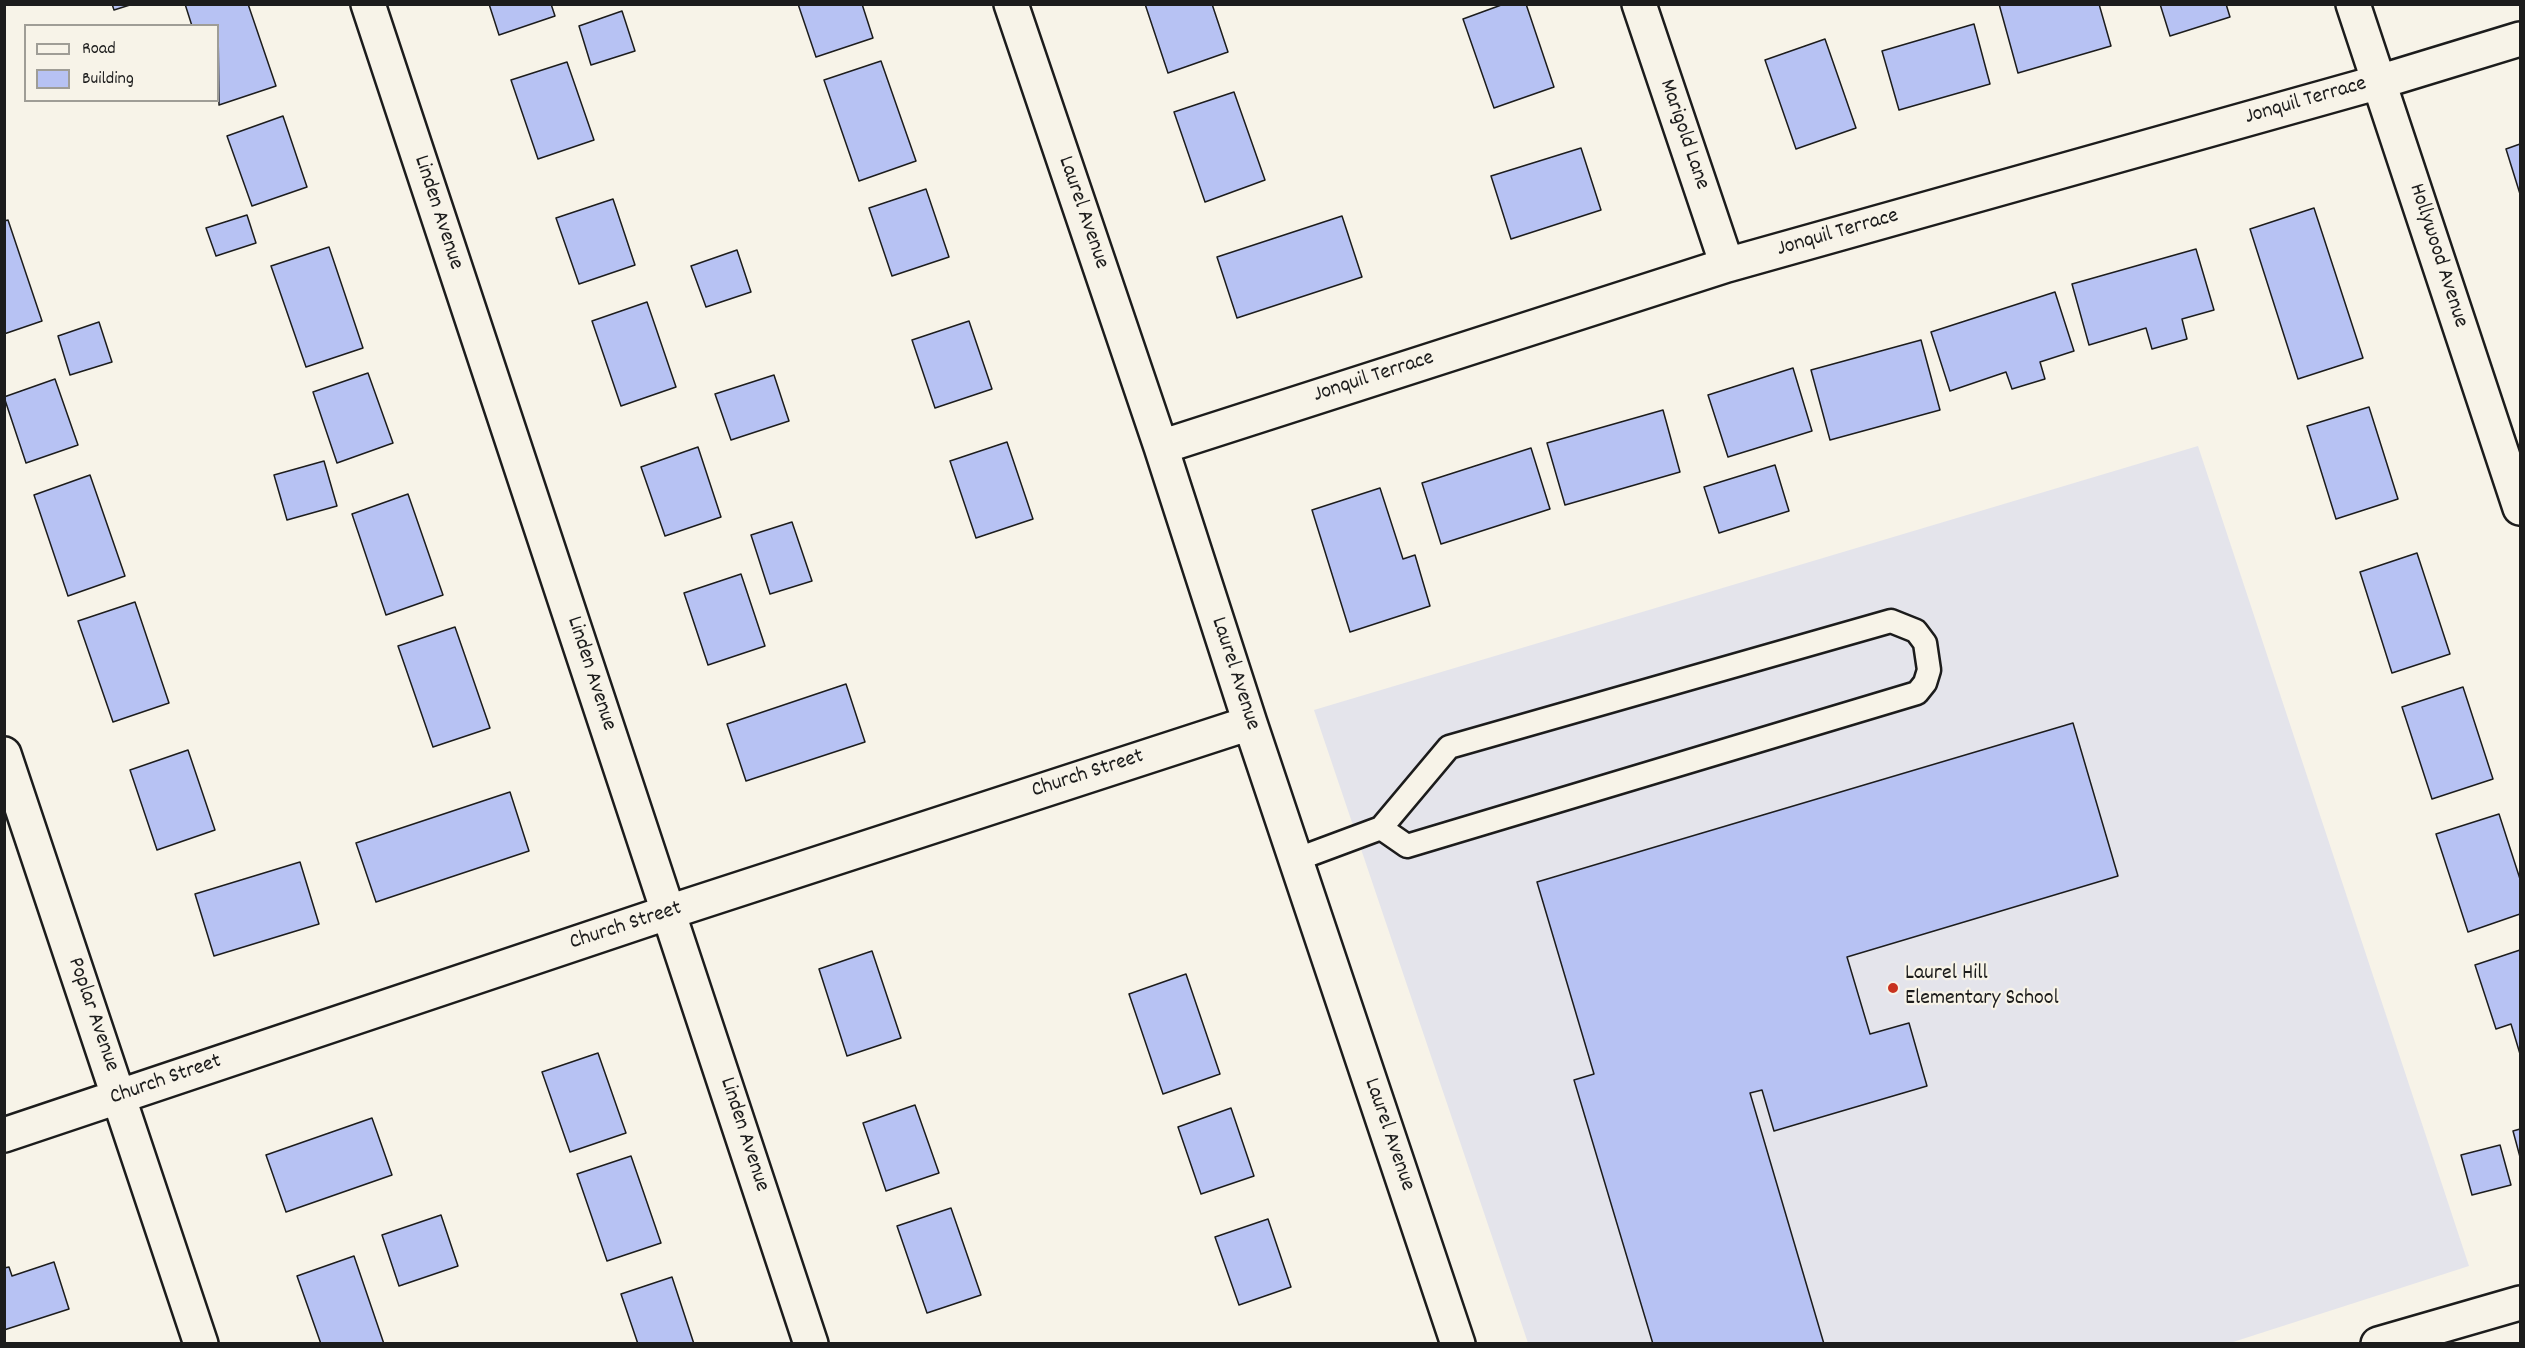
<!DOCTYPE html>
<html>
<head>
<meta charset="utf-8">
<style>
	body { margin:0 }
	#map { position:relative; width:2525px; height:1348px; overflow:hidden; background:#f7f3e8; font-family:Dekko,sans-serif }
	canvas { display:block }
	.frame { position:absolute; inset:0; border:6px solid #1c1c1c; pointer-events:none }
	.legend { position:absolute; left:24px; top:24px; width:195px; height:78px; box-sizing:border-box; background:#f7f3e8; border:2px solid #9f9d96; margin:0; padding:8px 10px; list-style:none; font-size:18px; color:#1c1c1c }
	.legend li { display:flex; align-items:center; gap:12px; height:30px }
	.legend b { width:30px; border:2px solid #9f9d96 }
</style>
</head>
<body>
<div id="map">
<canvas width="2525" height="1348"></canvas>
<div class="frame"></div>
<ul class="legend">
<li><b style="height:8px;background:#f7f3e8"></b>Road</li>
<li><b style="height:16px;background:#b7c2f3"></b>Building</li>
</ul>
</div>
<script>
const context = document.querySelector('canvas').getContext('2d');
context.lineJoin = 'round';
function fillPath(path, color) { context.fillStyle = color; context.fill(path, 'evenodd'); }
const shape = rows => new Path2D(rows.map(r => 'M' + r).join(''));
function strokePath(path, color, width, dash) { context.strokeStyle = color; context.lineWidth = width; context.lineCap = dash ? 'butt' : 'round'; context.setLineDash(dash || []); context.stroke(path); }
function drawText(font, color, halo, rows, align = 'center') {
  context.font = font + ' Dekko,sans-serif'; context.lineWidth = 4.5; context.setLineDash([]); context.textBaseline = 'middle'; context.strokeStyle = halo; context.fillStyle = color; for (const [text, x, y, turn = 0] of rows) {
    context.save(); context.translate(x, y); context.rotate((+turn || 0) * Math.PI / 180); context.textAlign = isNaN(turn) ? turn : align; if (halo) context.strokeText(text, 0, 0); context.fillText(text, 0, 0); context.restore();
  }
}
fillPath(shape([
	[2198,446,2469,1266,2230,1343,1528,1343,1314,710]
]), '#e4e4eb');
const building = shape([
	[112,4,133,4,114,10,112,4],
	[185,4,248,4,276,86,219,105,218,26,192,26,185,4],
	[489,4,551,4,555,16,499,35,489,4],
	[798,4,862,4,873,38,816,57,798,4],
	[1145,4,1212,4,1228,52,1168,73,1145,4],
	[1504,4,1526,4,1554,87,1494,108,1463,19,1504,4],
	[1999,4,2099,4,2111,46,2018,73,1999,4],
	[2160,4,2226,4,2230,17,2170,36,2160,4],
	[622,11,635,51,591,65,579,26,622,11],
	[1974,24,1990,84,1899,110,1882,51,1974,24],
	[1825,39,1856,128,1796,149,1765,60,1825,39],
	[881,61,916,161,859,181,824,80,881,61],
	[567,62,594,140,538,159,511,80,567,62],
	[1234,92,1265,180,1205,202,1174,112,1234,92],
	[283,116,307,187,252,206,227,136,283,116],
	[2520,144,2520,194,2506,149,2520,144],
	[1581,148,1601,210,1511,239,1491,176,1581,148],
	[926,189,949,257,892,276,869,208,926,189],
	[613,199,635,265,579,284,556,218,613,199],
	[2314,208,2363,358,2298,379,2250,229,2314,208],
	[247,215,256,243,216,256,206,228,247,215],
	[1342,216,1362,277,1237,318,1217,257,1342,216],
	[8,220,42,321,4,334,4,221,8,220],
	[329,247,363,348,306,367,271,266,329,247],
	[2196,249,2214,310,2182,319,2187,339,2152,349,2146,328,2089,345,2072,284,2196,249],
	[737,250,751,292,706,307,691,266,737,250],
	[2055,292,2074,351,2040,362,2045,379,2012,389,2006,372,1950,391,1931,332,2055,292],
	[647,302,676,387,621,406,592,321,647,302],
	[969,321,992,389,935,408,912,340,969,321],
	[99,322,112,362,70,375,58,336,99,322],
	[1921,340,1940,410,1830,440,1811,370,1921,340],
	[1793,368,1812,431,1728,457,1708,395,1793,368],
	[368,373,393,443,337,463,313,392,368,373],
	[774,375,789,421,731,440,715,394,774,375],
	[55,379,78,445,26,463,4,397,55,379],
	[2369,407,2398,499,2336,519,2307,426,2369,407],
	[1663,410,1680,472,1565,505,1547,443,1663,410],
	[1007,442,1033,519,976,538,950,461,1007,442],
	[698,447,721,517,665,536,641,467,698,447],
	[1531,448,1550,509,1441,544,1422,483,1531,448],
	[324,461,337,506,287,520,274,475,324,461],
	[1775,465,1789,511,1719,533,1704,487,1775,465],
	[90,475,125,576,68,596,34,495,90,475],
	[1380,488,1403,559,1415,555,1430,606,1350,632,1312,510,1380,488],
	[408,494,443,595,386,615,352,514,408,494],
	[792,522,812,581,770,594,751,535,792,522],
	[2417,553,2450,654,2392,673,2360,572,2417,553],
	[741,574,765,646,708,665,684,593,741,574],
	[135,602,169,703,113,722,78,621,135,602],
	[455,627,490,728,433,747,398,646,455,627],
	[846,684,865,742,746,781,727,724,846,684],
	[2463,687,2493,779,2432,799,2402,707,2463,687],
	[2073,723,2118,876,1847,957,1870,1034,1909,1023,1927,1086,1774,1131,1762,1090,1750,1093,1824,1344,1653,1344,1574,1080,1594,1074,1537,882,2073,723],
	[188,750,215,830,157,850,130,770,188,750],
	[510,792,529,851,376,902,356,843,510,792],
	[2499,814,2520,879,2520,914,2468,932,2436,834,2499,814],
	[300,862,319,924,214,956,195,894,300,862],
	[2520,950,2520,1054,2511,1024,2496,1029,2475,965,2520,950],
	[872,951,901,1038,847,1056,819,969,872,951],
	[1186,974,1220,1074,1163,1094,1129,994,1186,974],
	[598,1053,626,1133,570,1152,542,1072,598,1053],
	[915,1105,939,1173,886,1191,863,1123,915,1105],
	[1231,1108,1254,1176,1201,1194,1178,1127,1231,1108],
	[372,1118,392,1175,286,1212,266,1155,372,1118],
	[2520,1129,2520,1157,2513,1131,2520,1129],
	[2500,1145,2511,1185,2472,1195,2461,1155,2500,1145],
	[631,1156,661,1243,607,1261,577,1174,631,1156],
	[951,1208,981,1295,927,1313,897,1226,951,1208],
	[441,1215,458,1266,399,1286,382,1235,441,1215],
	[1268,1219,1291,1287,1239,1305,1215,1237,1268,1219],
	[354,1256,384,1344,321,1344,297,1276,354,1256],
	[54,1262,69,1309,4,1330,4,1268,9,1267,12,1276,54,1262],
	[672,1277,694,1344,638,1344,621,1294,672,1277]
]);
fillPath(building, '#b7c2f3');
strokePath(building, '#1c1c1c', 1.5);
const lane = shape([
	[1295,860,1381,828,1449,747,1891,621,1916,631,1925,643,1929,670,1925,683,1917,693,1407,846,1381,828]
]);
const street = shape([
	[368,4,811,1344],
	[1011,4,1161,447,1250,723,1458,1344],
	[1639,4,1727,265],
	[2353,4,2520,508],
	[1161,447,1727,265,2379,82,2520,39],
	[4,754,201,1344],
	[4,1135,669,912,1250,723],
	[2378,1344,2520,1303]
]);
strokePath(lane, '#1c1c1c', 27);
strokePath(street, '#1c1c1c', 38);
strokePath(lane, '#f7f3e8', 22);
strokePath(street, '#f7f3e8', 33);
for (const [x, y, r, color] of [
	[1893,988,6,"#c8321e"]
]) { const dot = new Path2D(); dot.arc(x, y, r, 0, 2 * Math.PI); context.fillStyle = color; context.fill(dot); strokePath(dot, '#f7f3e8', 2); }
drawText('22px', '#1c1c1c', '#f7f3e8', [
	["Jonquil Terrace",2306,102,-16],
	["Marigold Lane",1683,135,71],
	["Linden Avenue",437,213,72],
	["Laurel Avenue",1082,213,71],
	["Jonquil Terrace",1838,234,-16],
	["Hollywood Avenue",2437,256,72],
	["Jonquil Terrace",1374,378,-18],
	["Linden Avenue",590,674,72],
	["Laurel Avenue",1234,674,72],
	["Church Street",1088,775,-18],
	["Church Street",626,927,-18],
	["Poplar Avenue",92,1015,71],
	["Church Street",166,1081,-19],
	["Linden Avenue",743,1135,72],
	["Laurel Avenue",1388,1135,71]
]);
drawText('22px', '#1c1c1c', '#f7f3e8', [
	["Laurel Hill",1905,975],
	["Elementary School",1905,1000]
], 'left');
</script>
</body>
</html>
